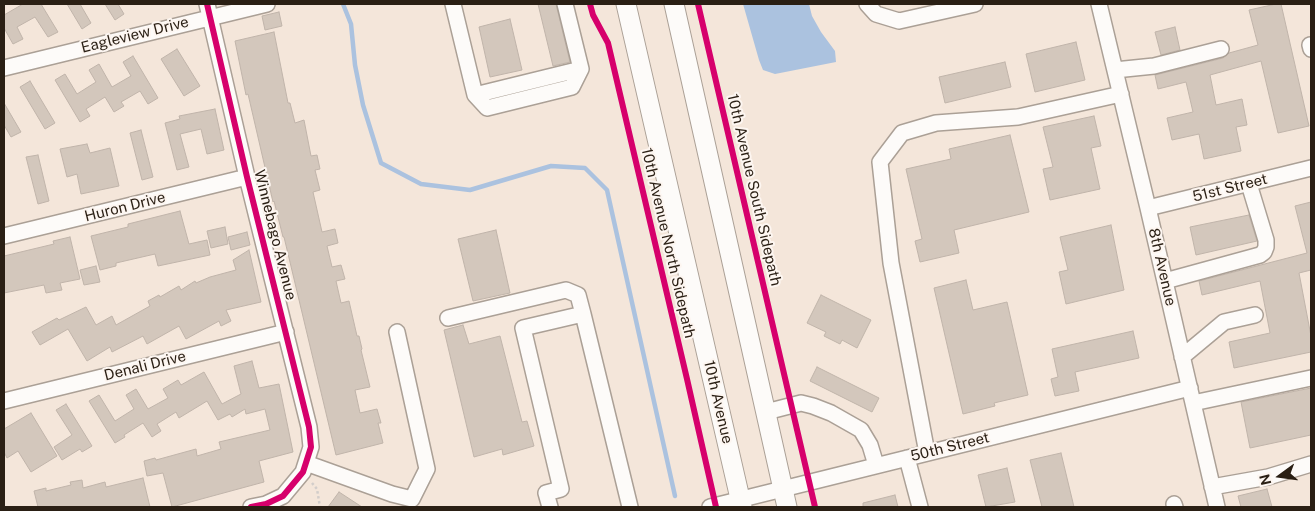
<!DOCTYPE html>
<html>
<head>
<meta charset="utf-8">
<style>
	body { margin:0 }
	#map { position:relative; width:1315px; height:511px; overflow:hidden; background:#f4e6da; font-family:"Public Sans",sans-serif }
	canvas { display:block }
	.frame { position:absolute; inset:0; border:5px solid #2a1f14; pointer-events:none }
	.north { position:absolute; left:1255px; top:451px; width:50px; height:50px; -webkit-text-stroke:4px #fdf6f1; paint-order:stroke; rotate:256deg; font-size:14px; font-weight:700; line-height:20px; text-align:center; color:#2a1f14 }
	.north::after { content:''; display:block; margin:auto; width:18px; height:22px; background:#2a1f14; clip-path:polygon(50% 0,100% 100%,50% 72%,0 100%) }
</style>
</head>
<body>
<div id="map">
<canvas width="1315" height="511"></canvas>
<div class="frame"></div>
<div class="north">N</div>
</div>
<script>
const context = document.querySelector('canvas').getContext('2d');
context.lineJoin = 'round';
function fillPath(path, color) { context.fillStyle = color; context.fill(path, 'evenodd'); }
const shape = rows => new Path2D(rows.map(r => 'M' + r).join(''));
function strokePath(path, color, width, dash) { context.strokeStyle = color; context.lineWidth = width; context.lineCap = dash ? 'butt' : 'round'; context.setLineDash(dash || []); context.stroke(path); }
function drawText(font, color, halo, rows, align = 'center') {
  context.font = font + ' "Public Sans",sans-serif'; context.lineWidth = 4; context.setLineDash([]); context.textBaseline = 'middle'; context.strokeStyle = halo; context.fillStyle = color; for (const [text, x, y, turn = 0] of rows) {
    context.save(); context.translate(x, y); context.rotate((+turn || 0) * Math.PI / 180); context.textAlign = isNaN(turn) ? turn : align; if (halo) context.strokeText(text, 0, 0); context.fillText(text, 0, 0); context.restore();
  }
}
fillPath(shape([
	[743,4,809,4,812,16,821,32,835,51,836,62,775,74,763,70,759,60]
]), '#abc2df');
strokePath(shape([
	[343,4,351,24,355,65,363,105,381,163,421,184,470,190,551,166,585,168,607,190,675,496]
]), '#abc2df', 4.5);
const building = shape([
	[23,4,41,4,58,32,48,37,35,17,17,27,23,39,13,44,4,28,4,15,23,4],
	[67,4,80,4,91,23,82,29,67,4],
	[105,4,118,4,124,14,115,20,105,4],
	[538,4,556,4,570,62,553,66,538,4],
	[1276,4,1281,4,1309,126,1278,133,1261,61,1210,75,1216,105,1242,99,1247,125,1236,127,1241,151,1204,159,1199,134,1172,140,1167,118,1193,112,1186,82,1158,89,1155,75,1223,58,1229,53,1258,45,1249,10,1276,4],
	[279,12,282,26,265,30,262,16,279,12],
	[510,19,522,70,490,77,479,27,510,19],
	[1175,27,1180,50,1161,55,1155,32,1175,27],
	[274,32,288,103,290,103,295,123,304,120,311,156,317,155,320,169,315,170,320,190,313,192,322,232,335,229,338,243,327,246,332,267,341,265,345,279,336,281,341,303,349,301,357,336,359,336,362,349,361,350,370,387,355,390,360,413,377,409,381,423,378,423,383,443,336,455,284,237,283,237,274,201,273,202,248,94,246,95,235,41,274,32],
	[1076,42,1085,80,1035,92,1026,54,1076,42],
	[177,49,200,86,184,96,161,59,177,49],
	[133,56,158,98,148,104,140,91,121,102,124,106,114,112,105,97,86,109,90,116,80,122,55,80,65,74,77,94,96,82,89,70,99,64,112,87,131,76,123,62,133,56],
	[1005,62,1011,87,945,103,939,77,1005,62],
	[30,81,55,123,45,129,20,87,30,81],
	[4,103,21,132,11,137,4,125,4,103],
	[215,109,224,150,207,154,201,129,180,134,189,167,177,170,165,123,180,119,179,116,215,109],
	[1094,116,1101,146,1091,148,1100,189,1050,200,1043,169,1053,167,1043,127,1094,116],
	[141,130,153,177,142,180,130,133,141,130],
	[1010,135,1029,212,954,230,959,253,920,262,915,241,922,239,906,169,951,159,949,149,1010,135],
	[87,144,90,153,110,148,119,186,81,194,77,174,67,177,60,149,87,144],
	[38,155,49,201,38,204,26,157,38,155],
	[1311,202,1311,270,1299,273,1311,336,1311,352,1234,368,1229,342,1270,333,1260,281,1202,295,1199,281,1307,253,1295,206,1311,202],
	[180,211,189,244,207,240,210,255,158,266,155,254,116,263,116,266,100,270,91,236,128,227,128,224,180,211],
	[1249,215,1257,241,1196,255,1190,227,1249,215],
	[1111,225,1124,290,1066,304,1059,272,1068,270,1060,237,1111,225],
	[225,227,228,244,211,248,207,231,225,227],
	[496,230,510,293,473,301,458,239,496,230],
	[247,232,250,245,231,250,228,237,247,232],
	[70,237,80,279,60,283,62,290,46,293,44,285,4,293,4,256,54,244,53,241,70,237],
	[249,250,261,302,226,310,231,321,221,326,219,321,186,339,179,326,147,344,143,336,112,352,110,347,87,361,68,329,40,345,32,332,57,318,59,320,86,307,96,325,112,316,116,325,150,306,148,301,159,295,160,297,179,286,181,290,195,281,196,283,210,277,236,270,233,260,249,250],
	[96,266,100,282,84,285,80,270,96,266],
	[966,280,973,310,1007,302,1028,395,994,403,995,406,963,414,934,288,966,280],
	[821,295,871,320,857,348,842,340,840,344,824,336,826,332,807,323,821,295],
	[463,325,469,344,500,336,522,422,527,421,534,446,503,455,502,449,474,457,444,330,463,325],
	[1133,331,1139,358,1075,372,1079,391,1055,396,1051,379,1058,377,1052,349,1133,331],
	[252,361,259,388,279,384,293,452,259,461,264,482,172,507,163,473,147,476,144,461,155,458,156,460,196,449,197,456,221,449,219,442,270,430,265,409,246,414,245,409,232,417,230,414,218,420,207,401,179,418,176,412,157,424,161,431,152,437,143,423,124,435,125,437,115,443,89,401,99,395,115,421,134,409,126,395,136,389,148,409,168,398,163,389,178,380,181,385,204,372,222,404,241,394,234,366,252,361],
	[817,367,879,398,872,412,810,381,817,367],
	[1311,388,1311,435,1250,448,1241,402,1311,388],
	[66,404,92,446,82,452,80,449,62,460,54,447,72,435,56,410,66,404],
	[31,413,57,456,31,472,18,451,7,458,4,452,4,429,31,413],
	[1061,453,1074,507,1042,507,1030,460,1061,453],
	[1007,468,1015,502,986,507,978,475,1007,468],
	[143,478,150,507,38,507,34,491,46,488,46,491,71,485,70,482,82,480,83,488,105,482,106,487,143,478],
	[1267,489,1272,507,1241,507,1238,496,1267,489],
	[339,492,362,507,328,507,339,492],
	[895,495,898,507,863,507,863,503,895,495]
]);
fillPath(building, '#d3c7bc');
strokePath(building, '#c0b4aa', 1);
const minor = shape([
	[207,4,247,177,309,427,311,447,303,472,283,496,266,504,251,507],
	[453,4,475,95,581,69,565,4],
	[867,4,876,14,899,21,975,4],
	[1099,4,1148,208,1217,507],
	[1310,45,1311,49],
	[4,68,267,4],
	[1115,70,1154,66,1221,49],
	[475,95,487,108,572,87,581,69],
	[1148,208,1311,168],
	[4,236,247,177],
	[1165,281,1260,255,1264,252,1266,247,1266,240,1249,184],
	[448,318,566,290,578,295,583,314],
	[1182,357,1224,322,1255,315],
	[4,401,286,332],
	[1193,403,1311,378],
	[766,412,801,403,813,406,831,413,861,430,870,445,876,465],
	[927,453,891,263,880,162,902,133,936,123,1018,117,1121,94],
	[907,458,920,507],
	[306,463,392,494,412,499,427,469,397,332],
	[1212,487,1268,477,1311,464],
	[1174,504,1175,507],
	[550,507,546,493,561,489,523,328,583,314,630,507],
	[710,507,1190,388]
]);
const major = shape([
	[626,4,742,507],
	[674,4,787,507]
]);
strokePath(minor, '#aba096', 18);
strokePath(major, '#aba096', 21);
strokePath(shape([
	[312,483,317,489,320,507]
]), '#d2cdca', 2.5, [2.5, 2.5]);
strokePath(minor, '#fdfbf9', 15);
strokePath(major, '#fdfbf9', 19);
strokePath(shape([
	[207,4,247,177,309,427,311,447,303,472,283,496,266,504,251,507],
	[590,4,593,15,608,43,687,379,716,507],
	[698,4,815,507]
]), '#d6006c', 6);
drawText('15px', '#2a1f14', '#fdf6f1', [
	["Eagleview Drive",135,35,-14],
	["51st Street",1230,188,-14],
	["10th Avenue South Sidepath",754,190,77],
	["Huron Drive",125,207,-14],
	["Winnebago Avenue",275,235,76],
	["10th Avenue North Sidepath",668,243,77],
	["8th Avenue",1162,267,77],
	["Denali Drive",145,366,-14],
	["10th Avenue",718,402,77],
	["50th Street",950,447,-14]
]);
</script>
</body>
</html>
